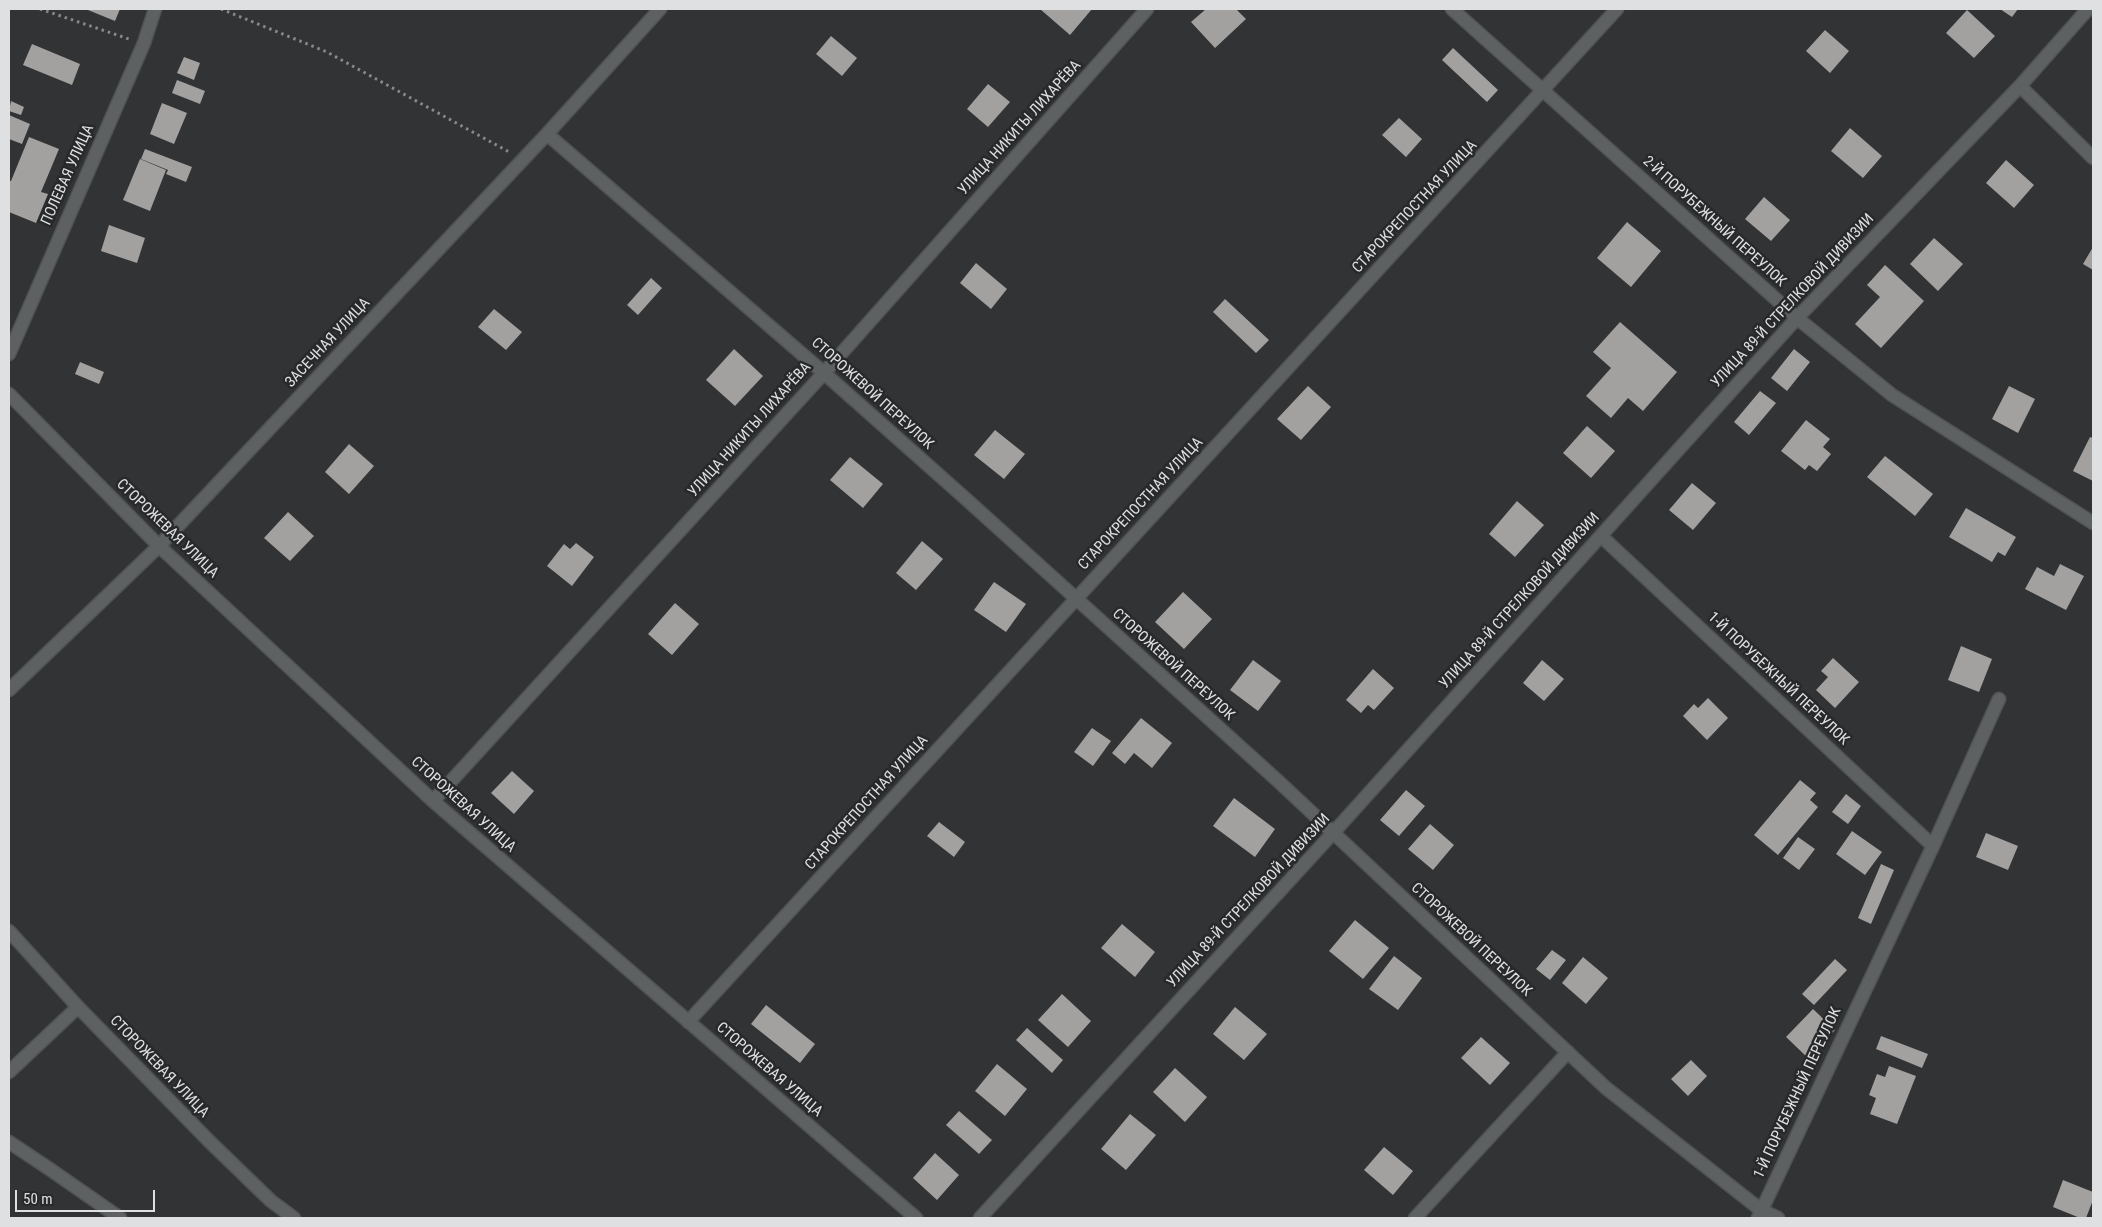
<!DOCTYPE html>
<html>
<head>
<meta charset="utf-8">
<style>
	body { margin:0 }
	#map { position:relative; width:2102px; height:1227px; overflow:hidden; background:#313335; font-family:"Roboto Condensed",sans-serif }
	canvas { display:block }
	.frame { position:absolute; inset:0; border:10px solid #dee0e1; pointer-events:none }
	.scale { position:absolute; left:15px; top:1190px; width:140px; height:22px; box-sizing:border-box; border:2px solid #dee0e1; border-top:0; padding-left:6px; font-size:15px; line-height:18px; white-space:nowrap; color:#dee0e1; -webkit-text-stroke:4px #27292b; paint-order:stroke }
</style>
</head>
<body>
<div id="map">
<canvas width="2102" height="1227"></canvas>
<div class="frame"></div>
<div class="scale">50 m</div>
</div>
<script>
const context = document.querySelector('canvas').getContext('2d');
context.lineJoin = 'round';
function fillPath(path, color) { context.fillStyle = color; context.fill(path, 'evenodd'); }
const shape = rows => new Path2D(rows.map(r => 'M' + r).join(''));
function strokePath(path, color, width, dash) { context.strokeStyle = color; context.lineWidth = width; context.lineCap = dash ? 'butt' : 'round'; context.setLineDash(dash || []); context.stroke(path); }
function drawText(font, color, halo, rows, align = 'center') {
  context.font = font + ' "Roboto Condensed",sans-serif'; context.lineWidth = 5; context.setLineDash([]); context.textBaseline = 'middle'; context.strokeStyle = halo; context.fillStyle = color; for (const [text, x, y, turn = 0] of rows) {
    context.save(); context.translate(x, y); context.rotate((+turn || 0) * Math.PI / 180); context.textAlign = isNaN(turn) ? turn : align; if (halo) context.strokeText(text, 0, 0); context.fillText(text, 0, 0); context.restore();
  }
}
fillPath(shape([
	[88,9,120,9,115,21,88,10],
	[1040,9,1092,9,1070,35],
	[1206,9,1236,9,1246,19,1215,48,1191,22],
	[2000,9,2018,9,2012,17],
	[1967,10,1995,36,1974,58,1946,33],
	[1825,30,1849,51,1830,73,1806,51],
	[831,36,857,58,842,76,816,54],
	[32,44,80,64,72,85,23,65],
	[1453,48,1498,90,1487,102,1442,60],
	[184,57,200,63,194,80,177,73],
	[177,80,205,91,200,104,172,93],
	[988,84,1010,102,988,127,967,109],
	[11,101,24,107,21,115,9,111],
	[162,103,187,113,174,144,150,134],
	[9,115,30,124,22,144,9,139],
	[1399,118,1422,139,1406,157,1382,135],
	[1850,128,1882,156,1863,178,1831,151],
	[29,137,59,149,41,192,48,194,36,223,9,212,9,181,11,181],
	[145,149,192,167,186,182,166,174,168,170,141,159],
	[140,159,166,170,150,211,123,200],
	[2006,160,2034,185,2014,208,1986,183],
	[1764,197,1790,220,1771,241,1745,219],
	[1627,222,1661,251,1631,287,1597,258],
	[109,225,145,238,137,263,101,251],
	[1934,238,1963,264,1938,291,1910,264],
	[2093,247,2093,270,2083,264],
	[976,263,1007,289,991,309,960,283],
	[1885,265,1924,301,1881,348,1855,324,1880,297,1867,285],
	[651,278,662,288,638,315,627,305],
	[1225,299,1269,340,1256,353,1213,312],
	[494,309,522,332,506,350,478,327],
	[1620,322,1677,372,1643,411,1628,398,1611,418,1586,396,1611,368,1593,352],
	[734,349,763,376,735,406,706,380],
	[1794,349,1810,362,1787,391,1771,378],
	[80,362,104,372,99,384,75,374],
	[1308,386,1331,407,1301,440,1277,419],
	[2009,386,2035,399,2018,433,1992,419],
	[1760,391,1776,403,1749,435,1734,422],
	[1806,420,1830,439,1823,447,1831,454,1817,471,1809,465,1805,470,1781,451],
	[1587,426,1615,451,1591,478,1563,453],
	[995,430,1025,454,1004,479,974,455],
	[2090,437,2093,438,2093,481,2073,471],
	[349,444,374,466,349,494,325,472],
	[1885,456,1933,494,1915,516,1867,477],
	[850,457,883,484,863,508,830,480],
	[1692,483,1716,503,1693,530,1669,510],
	[1517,501,1544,525,1515,557,1489,534],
	[1966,508,2016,537,2005,556,1998,552,1992,562,1949,537],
	[288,512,314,536,290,561,264,538],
	[922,541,943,559,916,590,896,573],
	[576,543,594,557,572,586,547,566,564,544,570,549],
	[2060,564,2084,576,2066,610,2025,589,2037,567,2054,576],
	[994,582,1026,604,1006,632,974,610],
	[1183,592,1212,619,1184,649,1155,622],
	[675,603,699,624,672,655,648,634],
	[1961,646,1992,659,1979,692,1948,680],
	[1833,658,1859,682,1835,708,1816,690,1828,677,1821,671],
	[1253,660,1281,681,1258,711,1230,690],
	[1542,660,1564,679,1544,701,1523,683],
	[1373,669,1394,688,1374,710,1368,705,1361,713,1346,700],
	[1708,698,1728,718,1707,740,1683,716,1694,704,1698,708],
	[1141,718,1172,743,1152,768,1134,753,1125,764,1112,753],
	[1092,728,1111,741,1093,766,1074,752],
	[512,771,534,791,514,814,491,793],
	[1800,780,1816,793,1810,800,1818,807,1778,855,1754,835],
	[1406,790,1425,806,1399,836,1380,820],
	[1846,794,1861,806,1848,824,1832,812],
	[1234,798,1275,829,1255,857,1213,826],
	[939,822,965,842,954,857,927,836],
	[1430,824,1454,845,1433,870,1408,849],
	[1852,831,1882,852,1865,875,1836,854],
	[1986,833,2018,846,2008,870,1976,857],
	[1798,837,1815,849,1799,870,1783,858],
	[1881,864,1894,870,1871,924,1858,918],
	[1355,920,1389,948,1363,979,1329,951],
	[1122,924,1155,952,1135,977,1101,948],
	[1552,950,1566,960,1550,980,1536,969],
	[1394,956,1422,978,1398,1010,1369,989],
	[1583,957,1608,978,1586,1004,1562,983],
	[1835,959,1847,970,1814,1005,1802,994],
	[1062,994,1091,1021,1068,1047,1038,1020],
	[766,1005,815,1044,800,1063,751,1024],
	[1235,1007,1267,1034,1244,1060,1213,1034],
	[1813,1009,1835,1030,1808,1058,1786,1037],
	[1027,1028,1063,1060,1052,1073,1016,1040],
	[1881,1036,1928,1054,1922,1068,1876,1049],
	[1481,1037,1510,1063,1490,1085,1461,1058],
	[1691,1060,1707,1076,1688,1096,1671,1079],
	[997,1064,1027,1089,1005,1116,975,1091],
	[1889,1066,1916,1076,1897,1124,1870,1114,1876,1098,1869,1095,1877,1074,1885,1077],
	[1175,1068,1207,1097,1185,1122,1153,1092],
	[959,1111,992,1140,979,1154,946,1125],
	[1130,1114,1156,1135,1126,1170,1101,1149],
	[1384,1147,1413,1171,1393,1195,1364,1170],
	[935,1153,959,1175,937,1200,913,1178],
	[2063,1180,2093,1192,2093,1200,2086,1218,2080,1218,2053,1207]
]), '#a3a19f');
const minor = shape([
	[1452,9,1797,318,1892,395,2093,523],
	[2020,86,2093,158],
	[547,134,824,373,966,499,1278,781,1606,1088,1761,1210,1778,1218],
	[9,354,144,43,155,9],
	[9,394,159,546,433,801,916,1218],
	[1601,536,1933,846],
	[9,690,159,546,547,134,660,9],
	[433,801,824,373,1147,9],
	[688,1022,1617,9],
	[9,1072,78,1007],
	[9,1142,51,1170,120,1218],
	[980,1218,1333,833,1797,318,2020,86,2088,9],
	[1415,1218,1568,1052],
	[1758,1218,1933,846,1999,699]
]);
const secondary = shape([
	[9,931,78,1007,209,1141,271,1201,294,1218]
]);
strokePath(minor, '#505253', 15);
strokePath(secondary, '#505253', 15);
strokePath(shape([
	[40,9,129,39],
	[221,9,327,52,511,153]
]), '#87898a', 3, [2.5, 4]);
strokePath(minor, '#5e6162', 12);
strokePath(secondary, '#5e6162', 12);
drawText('15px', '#dee0e1', '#27292b', [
	["УЛИЦА НИКИТЫ ЛИХАРЁВА",1020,128,-48],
	["ПОЛЕВАЯ УЛИЦА",68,175,-66],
	["СТАРОКРЕПОСТНАЯ УЛИЦА",1415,207,-47],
	["2-Й ПОРУБЕЖНЫЙ ПЕРЕУЛОК",1714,222,42],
	["УЛИЦА 89-Й СТРЕЛКОВОЙ ДИВИЗИИ",1793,301,-47],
	["ЗАСЕЧНАЯ УЛИЦА",328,343,-47],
	["СТОРОЖЕВОЙ ПЕРЕУЛОК",872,394,42],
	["УЛИЦА НИКИТЫ ЛИХАРЁВА",750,430,-48],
	["СТАРОКРЕПОСТНАЯ УЛИЦА",1141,504,-47],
	["СТОРОЖЕВАЯ УЛИЦА",167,529,44],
	["УЛИЦА 89-Й СТРЕЛКОВОЙ ДИВИЗИИ",1520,601,-48],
	["СТОРОЖЕВОЙ ПЕРЕУЛОК",1173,665,42],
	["1-Й ПОРУБЕЖНЫЙ ПЕРЕУЛОК",1778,679,43],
	["СТАРОКРЕПОСТНАЯ УЛИЦА",867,803,-48],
	["СТОРОЖЕВАЯ УЛИЦА",463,805,42],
	["УЛИЦА 89-Й СТРЕЛКОВОЙ ДИВИЗИИ",1249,901,-47],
	["СТОРОЖЕВОЙ ПЕРЕУЛОК",1471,940,43],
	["СТОРОЖЕВАЯ УЛИЦА",159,1067,46],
	["СТОРОЖЕВАЯ УЛИЦА",769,1070,41],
	["1-Й ПОРУБЕЖНЫЙ ПЕРЕУЛОК",1798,1093,-65]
]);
</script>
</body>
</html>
